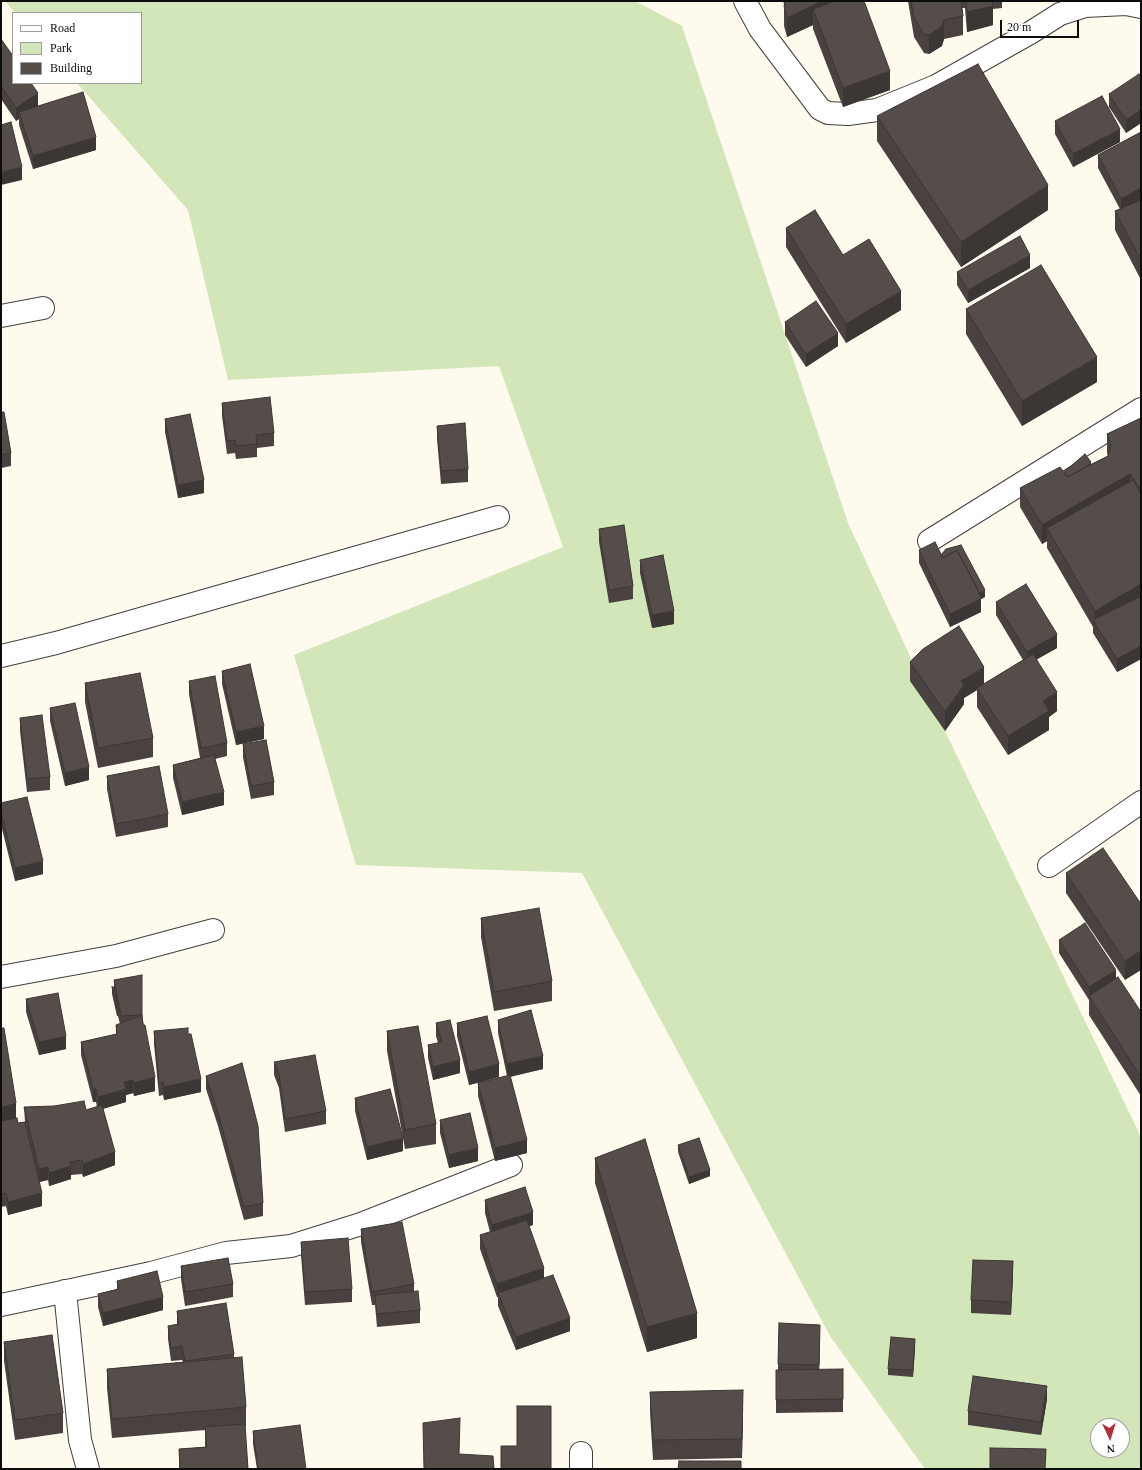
<!DOCTYPE html>
<html>
<head>
<meta charset="utf-8">
<style>
	body { margin:0 }
	#map { position:relative; width:1142px; height:1470px; overflow:hidden; background:#fefaed; font-family:"Times New Roman",serif }
	canvas { display:block }
	.frame { position:absolute; inset:0; border:2px solid #0d0d0d; pointer-events:none }
	.legend { position:absolute; left:12px; top:12px; width:130px; height:72px; box-sizing:border-box; background:#fff; border:1px solid #9e9e9e; margin:0; padding:5px 7px; list-style:none; font-size:12px; color:#0d0d0d }
	.legend li { display:flex; align-items:center; gap:8px; height:20px }
	.legend b { width:20px; border:1px solid #9e9e9e }
	.north { position:absolute; left:1090px; top:1418px; width:40px; height:40px; box-sizing:border-box; background:#fff; border:1px solid #9e9e9e; border-radius:50%; rotate:176deg; font-size:11px; font-weight:700; line-height:16px; text-align:center; color:#0d0d0d }
	.north::after { content:''; display:block; margin:auto; width:14px; height:18px; background:#b32e3a; clip-path:polygon(50% 0,100% 100%,50% 72%,0 100%) }
	.scale { position:absolute; left:1000px; top:20px; width:79px; height:18px; box-sizing:border-box; border:2px solid #0d0d0d; border-top:0; padding-left:5px; font-size:12px; line-height:14px; white-space:nowrap; color:#0d0d0d; -webkit-text-stroke:3px #fff; paint-order:stroke }
</style>
</head>
<body>
<div id="map">
<canvas width="1142" height="1470"></canvas>
<div class="frame"></div>
<ul class="legend">
<li><b style="height:5px;background:#fff"></b>Road</li>
<li><b style="height:11px;background:#d2e6b9"></b>Park</li>
<li><b style="height:11px;background:#554d4a"></b>Building</li>
</ul>
<div class="north">N</div>
<div class="scale">20 m</div>
</div>
<script>
const context = document.querySelector('canvas').getContext('2d');
context.lineJoin = 'round';
function fillPath(path, color) { context.fillStyle = color; context.fill(path, 'evenodd'); }
const shape = rows => new Path2D(rows.map(r => 'M' + r).join(''));
function strokePath(path, color, width, dash) { context.strokeStyle = color; context.lineWidth = width; context.lineCap = dash ? 'butt' : 'round'; context.setLineDash(dash || []); context.stroke(path); }
fillPath(shape([
	[5,1,635,1,682,26,848,523,945,731,1141,1137,1141,1469,925,1469,830,1336,582,873,356,865,294,655,563,547,499,366,228,380,188,210,77,83,141,83,141,13,15,13],
	[1098,1426,1122,1426,1122,1450,1098,1450]
]), '#d2e6b9');
const minor = shape([
	[745,1,760,29,820,109,828,113,848,114,877,110,936,86,1030,33,1060,14,1085,6,1126,4,1141,7],
	[1,316,43,308],
	[929,541,1141,409],
	[1,656,56,643,498,517],
	[1049,866,1141,802],
	[1,977,116,956,213,930],
	[65,1291,80,1440,88,1469],
	[1,1305,151,1273,226,1253,291,1246,361,1224,511,1165],
	[581,1453,581,1469]
]);
strokePath(minor, '#404040', 24);
strokePath(minor, '#fff', 22);
fillPath(shape([
	[783,1,864,1,890,90,843,107,813,29,813,25,787,37,784,26,784,4],
	[908,1,1002,1,1002,8,993,9,993,25,967,32,965,8,962,8,963,16,963,35,944,39,942,46,929,54,924,53,914,37],
	[1,39,38,106,96,150,33,169,19,125,19,119,16,121,1,99],
	[1141,77,1141,123,1126,133,1109,107,1109,94],
	[877,116,1048,210,961,267,877,141],
	[1055,121,1120,142,1073,167,1055,134],
	[1141,132,1141,280,1115,230,1115,211,1120,209,1098,168,1098,155],
	[786,228,843,255,901,310,846,343,786,247],
	[1030,268,968,303,957,285,957,272],
	[966,309,1097,382,1022,426,966,334],
	[785,322,838,346,806,367,785,335],
	[222,403,274,433,274,446,257,448,257,457,236,459,235,453,227,454,222,416],
	[1,412,11,453,11,466,1,468],
	[1141,418,1141,659,1117,672,1093,633,1093,627,1047,548,1047,541,1042,544,1020,507,1020,488,1064,472,1091,464,1108,456,1107,453,1107,434],
	[165,419,204,493,178,498,165,432],
	[437,426,468,469,468,482,441,484,437,439],
	[599,529,633,586,633,599,609,603,599,542],
	[919,550,941,555,985,597,981,599,981,612,950,627,919,563],
	[640,560,674,624,652,628,640,573],
	[996,602,1057,648,1037,659,1057,711,1049,717,1049,730,1008,755,977,707,977,690,964,698,964,704,945,731,910,681,910,662,984,684,1023,660,996,615],
	[222,671,264,739,236,745,222,684],
	[189,681,227,743,227,756,215,759,224,805,182,815,173,778,173,765,200,758,189,694],
	[85,683,153,738,153,757,98,768,85,702],
	[50,708,89,780,65,786,50,721],
	[20,718,50,777,50,790,27,792,20,731],
	[243,744,274,782,274,795,251,799,243,757],
	[107,776,168,814,168,827,116,837,107,789],
	[1,803,43,874,15,881,1,825],
	[1066,873,1141,904,1125,980,1066,893],
	[481,918,552,981,552,1001,494,1011,481,937],
	[1059,940,1116,979,1141,1012,1141,1096,1089,1015,1089,1000,1059,953],
	[114,980,142,1015,155,1091,134,1096,133,1093,126,1095,126,1102,103,1109,115,1165,83,1177,82,1174,71,1175,71,1179,49,1186,48,1180,39,1182,42,1206,8,1215,6,1206,1,1207,1,1028,16,1118,18,1123,25,1122,24,1107,86,1110,97,1107,96,1102,93,1102,81,1055,81,1042,116,1034,116,1025,120,1024,118,1016,117,1016,112,994,112,987,114,987],
	[26,999,66,1049,39,1055,26,1012],
	[498,1020,543,1069,510,1077,527,1153,495,1161,478,1096,478,1083,507,1076,498,1033],
	[436,1023,460,1073,433,1080,428,1058,428,1045,438,1043,436,1036],
	[457,1023,499,1077,469,1085,457,1036],
	[154,1031,188,1034,201,1092,164,1100,163,1095,159,1096,154,1044],
	[387,1031,436,1124,436,1144,405,1149,387,1051],
	[274,1062,326,1111,326,1124,285,1132,279,1088,274,1075],
	[206,1076,263,1203,263,1216,244,1220,218,1126,206,1089],
	[355,1098,403,1151,367,1160,355,1111],
	[440,1120,478,1161,449,1168,440,1133],
	[678,1145,710,1176,689,1184,678,1152],
	[595,1158,697,1338,647,1352,595,1183],
	[485,1200,533,1225,529,1226,544,1278,570,1331,516,1350,498,1306,498,1297,497,1297,480,1249,480,1235,490,1232,485,1213],
	[361,1229,414,1284,414,1291,420,1310,420,1323,377,1327,375,1305,372,1305,361,1242],
	[301,1242,352,1289,352,1302,305,1305,301,1255],
	[181,1266,233,1284,233,1297,185,1306,181,1279],
	[1013,1274,1011,1315,971,1313,971,1300],
	[117,1281,163,1310,103,1326,98,1307,98,1294,117,1289],
	[177,1311,234,1354,234,1357,246,1407,246,1426,245,1427,248,1469,179,1469,179,1449,205,1447,205,1430,112,1438,107,1388,107,1369,183,1362,182,1360,171,1361,168,1339,168,1326,177,1324],
	[779,1323,820,1338,819,1370,843,1369,843,1412,776,1413,776,1370,778,1370],
	[4,1342,63,1413,63,1433,15,1440,4,1361],
	[915,1346,913,1377,888,1375,888,1369],
	[650,1392,743,1409,742,1458,653,1460,650,1412],
	[1047,1399,1041,1435,968,1425,968,1411],
	[253,1431,306,1469,257,1469,253,1444]
]), '#494240');
fillPath(shape([
	[822,1,862,1,813,9,813,25,787,37,787,18],
	[993,6,993,25,967,32,967,12],
	[944,20,944,39,942,46,929,54,929,35],
	[890,71,890,90,843,107,843,88],
	[38,93,38,106,19,112,19,119,16,121,16,108],
	[1141,110,1141,123,1126,133,1126,120],
	[1120,129,1120,142,1073,167,1073,154],
	[96,137,96,150,33,169,33,156],
	[22,167,22,180,1,185,1,172],
	[1048,185,1048,210,961,267,961,242],
	[1141,188,1141,202,1121,212,1121,199],
	[1030,255,1030,268,968,303,968,290],
	[901,291,901,310,846,343,846,324],
	[838,333,838,346,806,367,806,354],
	[1097,357,1097,382,1022,426,1022,401],
	[1091,462,1091,468,1068,481],
	[1130,474,1130,493,1047,528,1047,541,1042,544,1042,525],
	[204,480,204,493,178,498,178,485],
	[1141,584,1141,604,1095,623,1095,611],
	[985,590,985,597,977,601,977,594],
	[981,599,981,612,950,627,950,614],
	[674,611,674,624,652,628,652,615],
	[1057,634,1057,648,1027,665,1027,652],
	[1141,646,1141,659,1117,672,1117,659],
	[984,667,984,686,977,688,977,690,964,698,964,704,945,731,945,712,961,681],
	[1057,692,1057,711,1049,717,1049,730,1008,755,1008,736,1043,701],
	[264,726,264,739,236,745,236,732],
	[89,767,89,780,65,786,65,773],
	[224,792,224,805,182,815,182,802],
	[43,861,43,874,15,881,15,868],
	[1141,950,1141,970,1125,980,1125,961],
	[1116,970,1116,984,1089,996,1089,987],
	[118,1009,118,1016,117,1016,117,1010],
	[66,1036,66,1049,39,1055,39,1042],
	[543,1056,543,1069,507,1077,507,1064],
	[460,1060,460,1073,433,1080,433,1067],
	[499,1064,499,1077,469,1085,469,1072],
	[155,1077,155,1091,134,1096,134,1083],
	[201,1079,201,1092,164,1100,164,1087],
	[133,1080,133,1093,126,1095,126,1102,98,1110,98,1097,124,1082],
	[93,1089,96,1089,96,1102,93,1102],
	[16,1103,16,1122,1,1128,1,1108],
	[403,1138,403,1151,367,1160,367,1147],
	[527,1140,527,1153,495,1161,495,1148],
	[478,1148,478,1161,449,1168,449,1155],
	[115,1152,115,1165,83,1177,83,1164],
	[71,1166,71,1179,49,1186,49,1173],
	[48,1167,48,1180,39,1182,39,1169],
	[710,1170,710,1176,689,1184,689,1177],
	[42,1193,42,1206,8,1215,8,1202],
	[533,1212,533,1225,492,1238,492,1225],
	[1013,1261,1013,1274,1011,1315,1011,1302],
	[544,1268,544,1281,498,1293,498,1297,497,1297,497,1284],
	[163,1297,163,1310,103,1326,103,1313],
	[697,1313,697,1338,647,1352,647,1327],
	[570,1318,570,1331,516,1350,516,1337],
	[820,1325,820,1338,819,1379,819,1365],
	[915,1339,915,1346,913,1377,913,1370],
	[1047,1386,1047,1399,1041,1435,1041,1422],
	[743,1390,743,1409,742,1458,742,1439]
]), '#3c3634');
const building = shape([
	[786,1,822,1,787,18,784,6,786,1],
	[836,1,864,1,890,71,843,88,813,9,836,1],
	[911,1,961,1,963,16,944,20,942,26,929,35,924,34,914,18,911,1],
	[966,1,992,1,993,6,967,12,966,1],
	[1,39,13,56,13,83,31,83,38,93,16,108,1,86,1,39],
	[978,64,1048,185,961,242,877,116,978,64],
	[1139,74,1141,77,1141,110,1126,120,1109,94,1139,74],
	[83,92,96,137,33,156,19,112,83,92],
	[1102,96,1120,129,1073,154,1055,121,1102,96],
	[11,122,22,167,1,172,1,125,11,122],
	[1141,132,1141,188,1121,199,1098,155,1141,132],
	[1141,200,1141,260,1115,211,1141,200],
	[815,210,843,255,869,239,901,291,846,324,786,228,815,210],
	[1020,236,1030,255,968,290,957,272,1020,236],
	[1041,265,1097,357,1022,401,966,309,1041,265],
	[816,301,838,333,806,354,785,322,816,301],
	[270,397,274,433,256,435,257,444,236,446,235,440,227,441,222,403,270,397],
	[1,412,4,412,11,453,1,455,1,412],
	[190,414,204,480,178,485,165,419,190,414],
	[1141,418,1141,490,1130,474,1042,525,1020,488,1060,467,1067,477,1108,456,1111,445,1107,434,1141,418],
	[465,423,468,469,441,471,437,426,465,423],
	[1085,454,1091,462,1083,469,1067,477,1064,472,1085,454],
	[1133,480,1141,494,1141,584,1095,611,1047,528,1133,480],
	[624,525,633,586,609,590,599,529,624,525],
	[935,542,943,558,957,550,977,588,981,599,950,614,919,550,935,542],
	[961,545,985,590,979,593,977,588,957,550,943,558,941,555,946,549,961,545],
	[663,555,674,611,652,615,640,560,663,555],
	[1026,584,1057,634,1027,652,996,602,1026,584],
	[1141,596,1141,646,1117,659,1093,620,1141,596],
	[959,626,984,667,961,681,964,685,945,712,910,662,923,649,959,626],
	[1033,654,1057,692,1043,701,1049,711,1008,736,977,688,1033,654],
	[250,664,264,726,236,732,222,671,250,664],
	[140,673,153,738,98,748,85,683,140,673],
	[215,676,227,743,201,748,189,681,215,676],
	[75,703,89,767,65,773,50,708,75,703],
	[42,715,50,777,27,779,20,718,42,715],
	[266,740,274,782,251,786,243,744,266,740],
	[214,755,224,792,182,802,173,765,214,755],
	[159,766,168,814,116,824,107,776,159,766],
	[27,797,43,861,15,868,1,812,1,803,27,797],
	[1103,848,1141,904,1141,950,1125,961,1066,873,1103,848],
	[539,908,552,981,494,992,481,918,539,908],
	[1085,923,1116,970,1089,987,1059,940,1085,923],
	[142,975,142,1015,121,1016,114,980,142,975],
	[1118,977,1141,1012,1141,1077,1089,996,1118,977],
	[112,987,114,987,118,1009,117,1010,112,987],
	[58,993,66,1036,39,1042,26,999,58,993],
	[531,1010,543,1056,507,1064,498,1020,531,1010],
	[142,1015,143,1025,145,1025,155,1077,134,1083,133,1080,124,1082,126,1089,98,1097,96,1089,93,1089,81,1042,117,1034,116,1025,142,1015],
	[487,1016,499,1064,469,1072,457,1023,487,1016],
	[450,1020,460,1060,433,1067,428,1045,442,1042,436,1023,450,1020],
	[418,1026,436,1124,405,1130,387,1031,418,1026],
	[1,1028,4,1028,16,1103,1,1108,1,1028],
	[188,1028,188,1034,191,1034,201,1079,164,1087,163,1082,159,1083,154,1031,188,1028],
	[315,1055,326,1111,285,1119,279,1074,274,1062,315,1055],
	[242,1063,258,1126,263,1203,244,1207,218,1113,206,1076,242,1063],
	[510,1075,527,1140,495,1148,478,1083,510,1075],
	[390,1089,403,1138,367,1147,355,1098,390,1089],
	[84,1101,86,1110,102,1105,115,1152,83,1164,82,1160,70,1162,71,1166,49,1173,48,1167,39,1169,24,1107,54,1106,84,1101],
	[470,1113,478,1148,449,1155,440,1120,470,1113],
	[17,1118,18,1123,25,1122,42,1193,8,1202,6,1193,1,1194,1,1121,17,1118],
	[699,1138,710,1170,689,1177,678,1145,699,1138],
	[645,1139,697,1313,647,1327,595,1158,645,1139],
	[525,1187,533,1212,492,1225,485,1200,525,1187],
	[527,1220,544,1268,497,1284,480,1235,527,1220],
	[402,1222,414,1284,372,1292,361,1229,402,1222],
	[348,1238,352,1289,305,1292,301,1242,348,1238],
	[228,1258,233,1284,185,1292,181,1266,228,1258],
	[973,1260,1013,1261,1011,1302,971,1300,973,1260],
	[157,1271,163,1297,103,1313,98,1294,119,1289,117,1281,157,1271],
	[553,1275,570,1318,516,1337,498,1293,553,1275],
	[418,1291,420,1310,377,1314,375,1295,418,1291],
	[226,1303,234,1354,185,1361,182,1346,171,1348,168,1326,179,1324,177,1311,226,1303],
	[779,1323,820,1325,819,1365,778,1364,779,1323],
	[52,1335,63,1413,15,1420,4,1342,52,1335],
	[891,1337,915,1339,913,1370,888,1369,891,1337],
	[242,1357,246,1407,112,1419,107,1369,242,1357],
	[843,1369,843,1399,776,1400,776,1370,843,1369],
	[973,1376,1047,1386,1041,1422,968,1411,973,1376],
	[743,1390,742,1439,653,1440,650,1392,743,1390],
	[517,1406,551,1406,551,1469,501,1469,501,1446,517,1446,517,1406],
	[460,1418,459,1454,493,1456,494,1469,424,1469,423,1423,460,1418],
	[245,1424,248,1469,180,1469,179,1449,207,1447,205,1427,245,1424],
	[300,1425,306,1469,258,1469,253,1431,300,1425],
	[990,1448,1046,1449,1045,1469,990,1469,990,1448],
	[679,1461,741,1461,741,1469,678,1469,679,1461]
]);
fillPath(building, '#554d4a');
strokePath(building, '#3c3634', 1);
</script>
</body>
</html>
